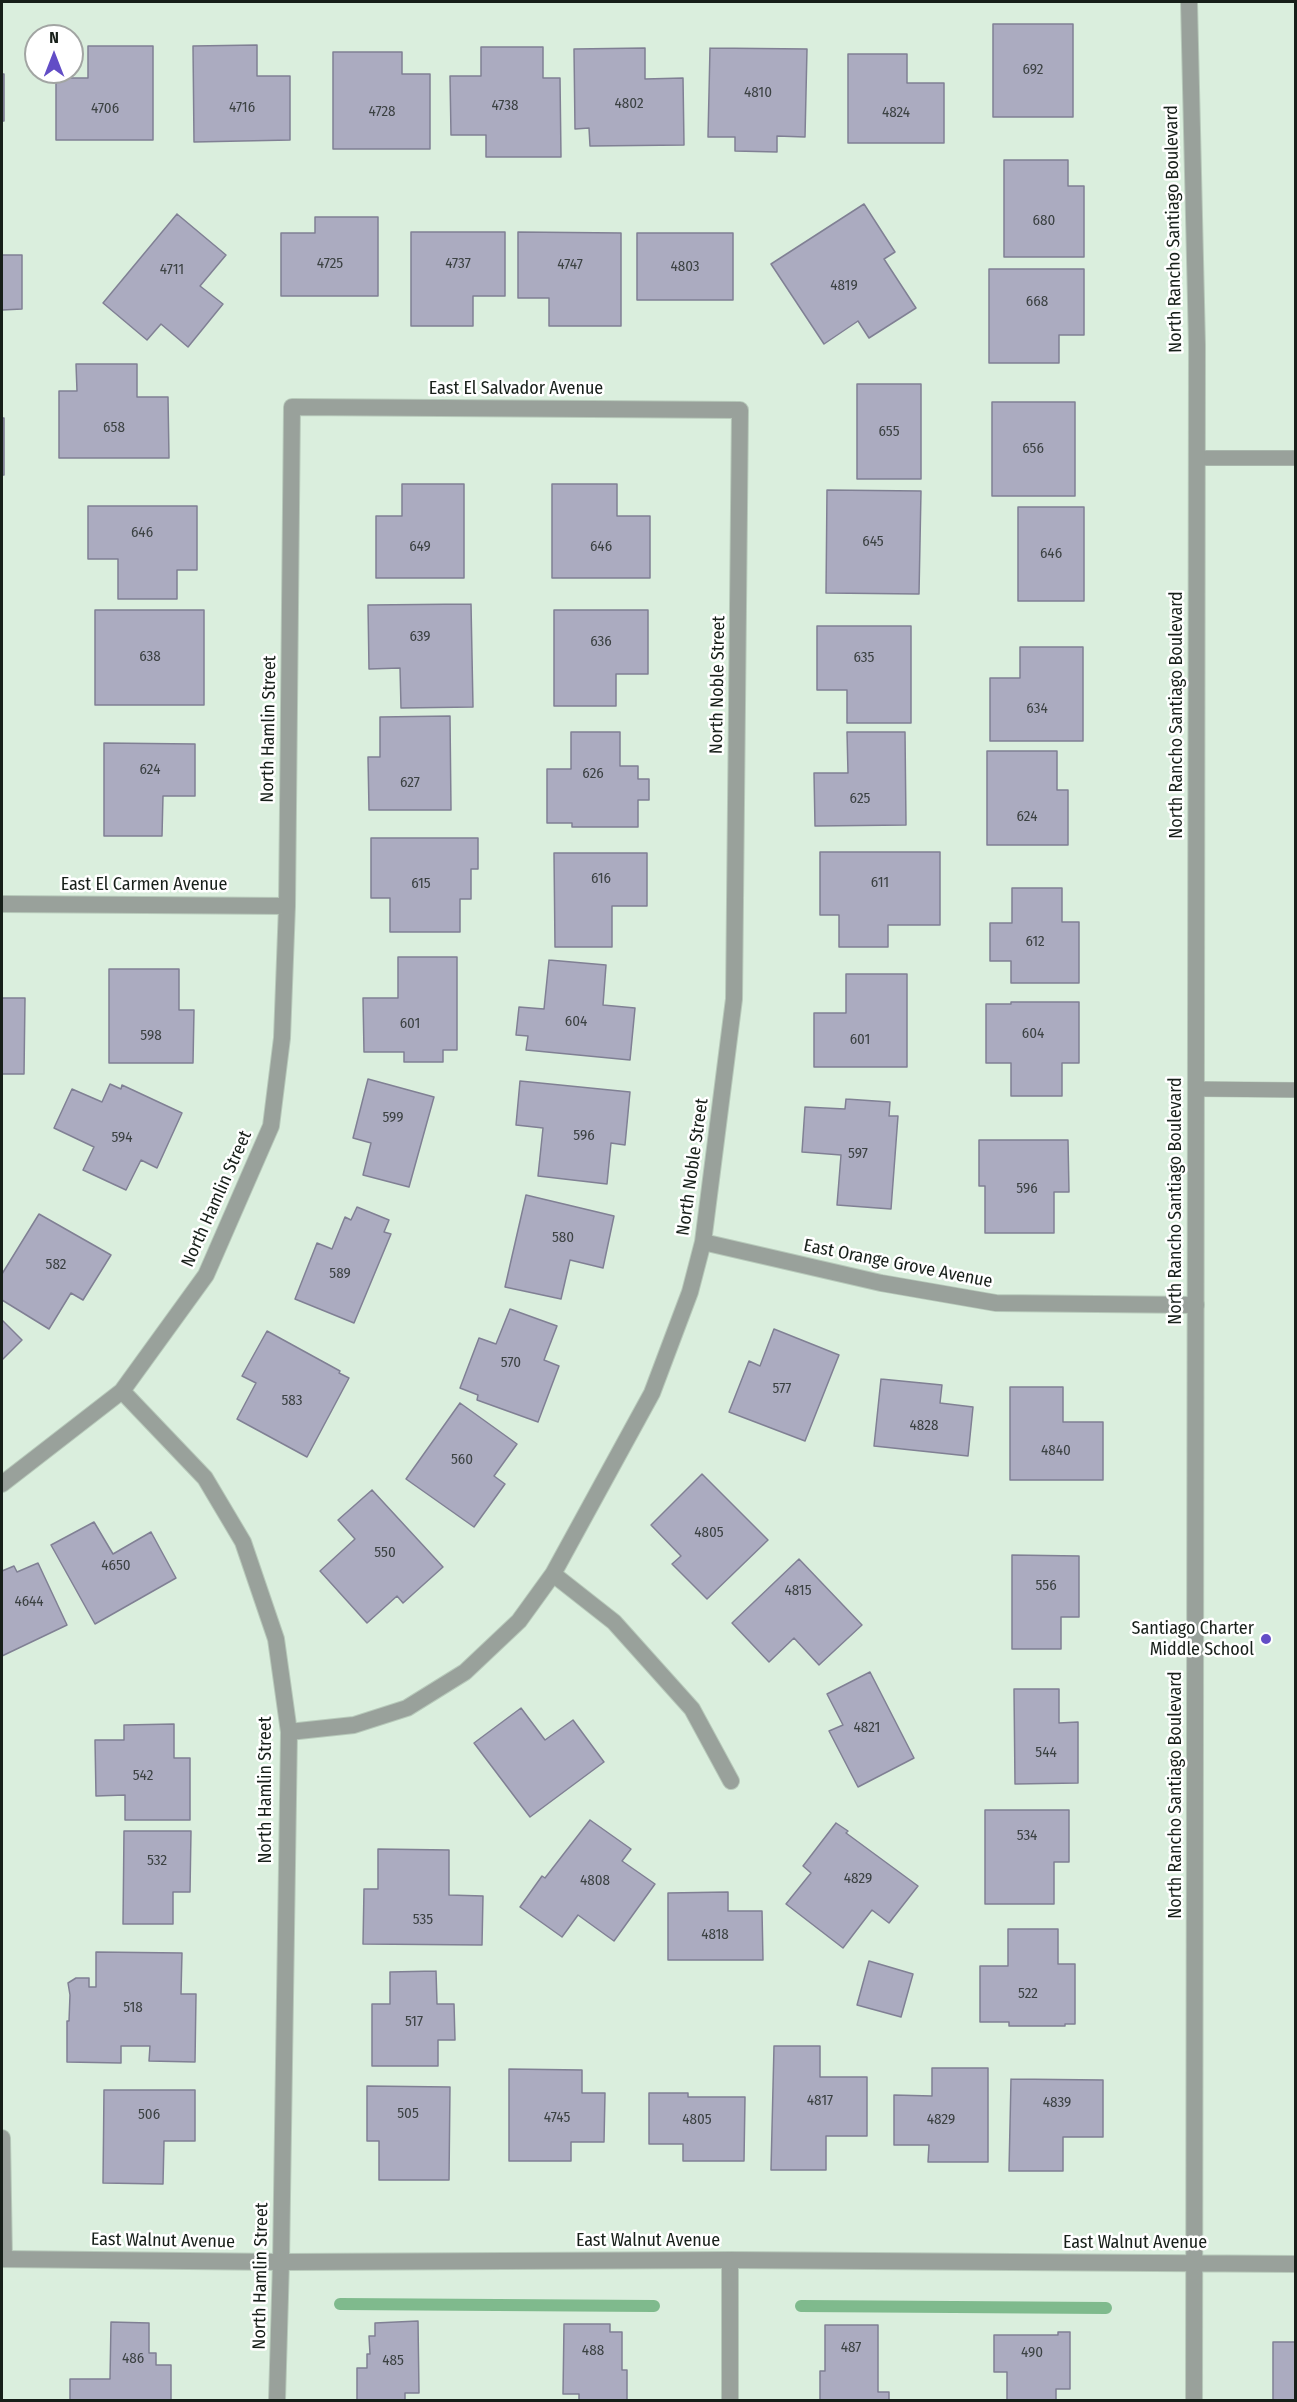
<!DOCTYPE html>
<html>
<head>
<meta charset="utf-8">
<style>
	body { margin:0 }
	#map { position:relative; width:1297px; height:2402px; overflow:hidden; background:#daeedd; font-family:"Fira Sans Condensed",sans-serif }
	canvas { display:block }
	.frame { position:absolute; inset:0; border:3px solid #171f19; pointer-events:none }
	.north { position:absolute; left:24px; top:24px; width:60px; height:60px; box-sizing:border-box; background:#fff; border:2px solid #a2a5a3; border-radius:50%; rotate:0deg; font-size:16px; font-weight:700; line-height:24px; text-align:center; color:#171f19 }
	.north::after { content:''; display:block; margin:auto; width:21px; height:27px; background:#624dc6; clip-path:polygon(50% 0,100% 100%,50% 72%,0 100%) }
</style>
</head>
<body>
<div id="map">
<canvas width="1297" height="2402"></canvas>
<div class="frame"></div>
<div class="north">N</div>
</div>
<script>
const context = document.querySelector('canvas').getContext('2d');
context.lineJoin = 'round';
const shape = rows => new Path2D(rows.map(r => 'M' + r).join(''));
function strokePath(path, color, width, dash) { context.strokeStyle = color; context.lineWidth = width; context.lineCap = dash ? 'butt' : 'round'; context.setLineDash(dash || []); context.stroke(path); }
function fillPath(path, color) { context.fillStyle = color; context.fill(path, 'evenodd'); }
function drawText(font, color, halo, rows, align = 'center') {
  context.font = font + ' "Fira Sans Condensed",sans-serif'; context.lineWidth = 5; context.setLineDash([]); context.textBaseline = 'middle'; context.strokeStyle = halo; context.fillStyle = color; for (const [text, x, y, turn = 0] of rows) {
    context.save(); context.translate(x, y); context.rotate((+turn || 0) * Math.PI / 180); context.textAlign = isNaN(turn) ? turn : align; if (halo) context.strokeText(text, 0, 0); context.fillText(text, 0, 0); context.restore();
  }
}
strokePath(shape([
	[340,2304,654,2306],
	[801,2306,1106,2308]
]), '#7fba8d', 12);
const building = shape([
	[993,24,1073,24,1073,117,993,117,993,24],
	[257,45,257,76,290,76,290,140,194,142,193,46,257,45],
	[88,46,153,46,153,140,56,140,56,78,88,78,88,46],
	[481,47,543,47,543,78,560,78,561,157,486,157,486,135,451,135,450,76,481,76,481,47],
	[645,48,645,79,683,78,684,145,590,146,589,128,575,129,574,49,645,48],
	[710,48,807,49,805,137,777,136,777,152,735,151,735,137,708,137,710,48],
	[333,52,402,52,402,74,430,74,430,149,333,149,333,52],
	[848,54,907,54,907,83,944,83,944,143,848,143,848,54],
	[2,74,4,74,4,121,2,121,2,74],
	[1004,160,1068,160,1068,186,1084,186,1084,257,1004,257,1004,160],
	[864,204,895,252,884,259,916,308,869,338,858,321,824,344,771,264,864,204],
	[177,214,226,255,200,286,223,304,188,347,161,324,147,340,103,303,177,214],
	[315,217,378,217,378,296,281,296,281,233,315,233,315,217],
	[411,232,505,232,505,296,473,296,473,326,411,326,411,232],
	[518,232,621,233,621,326,549,326,549,298,518,298,518,232],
	[637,233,733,233,733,300,637,300,637,233],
	[2,255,22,255,22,309,2,310,2,255],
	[989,269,1084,269,1084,335,1059,335,1059,363,989,363,989,269],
	[76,364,137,364,137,397,168,397,169,458,59,458,59,391,77,391,76,364],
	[857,384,921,384,921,479,857,479,857,384],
	[992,402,1075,402,1075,496,992,496,992,402],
	[2,418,4,418,4,475,2,475,2,418],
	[402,484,464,484,464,578,376,578,376,516,402,516,402,484],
	[552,484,617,484,617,516,650,516,650,578,552,578,552,484],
	[827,490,921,491,919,594,826,593,827,490],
	[88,506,197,506,197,570,177,570,177,599,118,599,118,559,88,559,88,506],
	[1018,507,1084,507,1084,601,1018,601,1018,507],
	[471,604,473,707,401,708,400,668,369,669,368,605,471,604],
	[95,610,204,610,204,705,95,705,95,610],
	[554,610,648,610,648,674,616,674,616,706,554,706,554,610],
	[817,626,911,626,911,723,847,723,847,690,817,690,817,626],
	[1020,647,1083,647,1083,741,990,741,990,678,1020,678,1020,647],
	[450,716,451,810,369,810,368,757,380,757,380,717,450,716],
	[571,732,620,732,620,766,638,766,638,779,649,779,649,800,638,800,638,827,572,827,572,823,547,823,547,769,571,769,571,732],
	[847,732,905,732,906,825,815,826,814,773,848,773,847,732],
	[104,743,195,744,195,796,163,796,162,836,104,836,104,743],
	[987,751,1057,751,1057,790,1068,790,1068,845,987,845,987,751],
	[371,838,478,838,478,869,471,869,471,899,460,899,460,932,390,932,390,898,371,898,371,838],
	[820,852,940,852,940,925,888,925,888,947,839,947,839,915,820,915,820,852],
	[554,853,647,853,647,906,612,906,612,947,555,947,554,853],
	[1012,888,1062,888,1062,922,1079,922,1079,983,1011,983,1011,961,990,961,990,923,1012,923,1012,888],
	[398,957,457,957,457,1050,443,1050,443,1062,404,1062,404,1052,364,1052,363,998,398,998,398,957],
	[549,960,606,965,603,1005,635,1008,630,1060,526,1050,528,1036,516,1035,519,1007,544,1009,549,960],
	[109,969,179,969,179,1010,194,1010,193,1063,109,1063,109,969],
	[846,974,907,974,907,1067,814,1067,814,1013,846,1013,846,974],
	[2,998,25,998,24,1074,2,1074,2,998],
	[1011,1002,1079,1002,1079,1063,1062,1063,1062,1096,1011,1096,1011,1063,986,1063,986,1004,1011,1004,1011,1002],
	[368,1079,434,1097,409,1187,363,1175,371,1143,353,1138,368,1079],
	[520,1081,630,1092,625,1145,611,1143,607,1184,538,1176,543,1128,516,1125,520,1081],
	[110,1084,121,1089,122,1085,182,1113,157,1168,141,1160,126,1190,83,1170,94,1147,54,1128,72,1089,102,1102,110,1084],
	[846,1099,890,1102,889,1116,898,1116,891,1209,837,1205,841,1155,802,1152,805,1107,845,1109,846,1099],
	[979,1140,1068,1140,1069,1192,1054,1192,1054,1233,985,1233,985,1186,979,1186,979,1140],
	[526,1195,614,1216,603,1268,570,1260,561,1299,505,1287,526,1195],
	[357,1207,389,1220,384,1232,391,1234,354,1323,295,1299,317,1243,332,1249,345,1217,351,1220,357,1207],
	[39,1214,111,1255,83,1300,71,1293,49,1329,2,1300,2,1274,39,1214],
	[510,1309,557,1326,544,1360,559,1366,538,1422,477,1400,478,1395,460,1388,479,1338,496,1344,510,1309],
	[2,1320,22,1340,2,1360,2,1320],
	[774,1329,839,1355,805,1441,729,1412,749,1361,760,1366,774,1329],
	[267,1331,340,1371,339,1373,349,1378,307,1457,237,1419,256,1383,242,1376,267,1331],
	[881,1379,942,1385,940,1403,973,1407,968,1456,874,1446,881,1379],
	[1010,1387,1063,1387,1063,1422,1103,1422,1103,1480,1010,1480,1010,1387],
	[460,1403,517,1444,494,1476,505,1484,474,1527,406,1479,460,1403],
	[702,1474,768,1540,707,1599,672,1564,681,1556,651,1525,702,1474],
	[372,1490,443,1567,403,1603,397,1596,367,1623,320,1571,355,1539,338,1520,372,1490],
	[94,1522,113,1554,151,1532,176,1578,95,1624,51,1545,94,1522],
	[1012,1555,1079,1556,1079,1617,1061,1617,1061,1649,1012,1649,1012,1555],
	[799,1559,862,1625,819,1665,794,1638,769,1662,732,1623,799,1559],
	[38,1563,67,1625,2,1656,2,1571,14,1566,17,1572,38,1563],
	[870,1672,914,1758,858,1787,829,1731,843,1725,827,1694,870,1672],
	[1014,1689,1059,1689,1059,1723,1078,1722,1078,1783,1015,1784,1014,1689],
	[521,1708,545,1740,573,1720,604,1762,530,1817,474,1743,521,1708],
	[174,1724,174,1758,190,1758,190,1820,125,1820,125,1795,96,1796,95,1740,124,1740,124,1725,174,1724],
	[985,1810,1069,1810,1069,1862,1054,1862,1054,1904,985,1904,985,1810],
	[590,1820,631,1849,622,1861,655,1884,614,1941,578,1915,562,1937,520,1907,542,1876,545,1878,590,1820],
	[836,1823,848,1831,846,1833,918,1886,889,1923,872,1910,843,1948,786,1904,811,1873,803,1866,836,1823],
	[124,1831,191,1831,190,1892,173,1892,173,1924,123,1924,124,1831],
	[378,1849,449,1850,449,1895,483,1896,482,1945,363,1944,364,1889,378,1889,378,1849],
	[728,1892,728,1911,762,1911,763,1960,668,1960,668,1893,728,1892],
	[1008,1929,1058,1929,1058,1964,1075,1964,1075,2024,1065,2024,1065,2026,1009,2026,1009,2022,980,2022,980,1966,1008,1966,1008,1929],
	[96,1952,182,1953,181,1994,196,1994,195,2062,149,2061,150,2046,121,2046,121,2063,67,2062,67,2021,69,2021,70,1995,68,1983,76,1978,89,1978,89,1987,96,1987,96,1952],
	[869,1961,913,1974,901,2017,857,2005,869,1961],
	[436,1971,437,2004,454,2004,455,2040,438,2040,438,2066,372,2066,372,2004,390,2004,390,1972,436,1971],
	[774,2046,820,2046,820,2077,867,2077,867,2136,826,2136,826,2170,771,2170,774,2046],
	[932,2068,988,2068,988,2162,928,2162,929,2145,894,2145,894,2095,932,2096,932,2068],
	[509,2069,582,2070,582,2093,605,2093,604,2142,571,2142,571,2161,509,2161,509,2069],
	[1011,2079,1103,2080,1103,2137,1063,2137,1063,2171,1009,2171,1011,2079],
	[367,2086,450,2087,449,2180,379,2180,379,2141,367,2141,367,2086],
	[104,2090,195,2090,195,2141,164,2141,163,2184,103,2183,104,2090],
	[649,2093,688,2093,688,2097,745,2097,744,2161,683,2161,683,2144,649,2144,649,2093],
	[418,2321,419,2393,405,2393,405,2400,357,2400,357,2368,367,2368,367,2354,370,2354,369,2336,375,2336,375,2323,418,2321],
	[111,2322,149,2323,149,2353,156,2353,156,2365,171,2365,171,2400,70,2400,70,2379,110,2379,111,2322],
	[564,2324,610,2324,610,2332,622,2332,622,2370,627,2370,627,2400,579,2400,579,2394,563,2394,564,2324],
	[825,2325,878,2325,878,2392,889,2392,889,2400,820,2400,820,2371,825,2371,825,2325],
	[1058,2332,1070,2332,1070,2389,1056,2389,1056,2400,1007,2400,1007,2372,994,2372,994,2335,1058,2335,1058,2332],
	[1273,2342,1296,2342,1296,2400,1273,2400,1273,2342]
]);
fillPath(building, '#ababc0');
strokePath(building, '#808094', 1.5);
const service = shape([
	[1197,458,1296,458],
	[1196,1089,1296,1090]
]);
const minor = shape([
	[2,904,287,906],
	[703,1242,881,1283,996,1303,1196,1305],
	[2,1484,122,1391],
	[553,1574,614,1622,692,1709,731,1781],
	[2,2138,4,2259],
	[730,2260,730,2400],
	[277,2400,281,2262,289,1732,276,1639,243,1542,205,1478,122,1391,206,1275,271,1126,282,1038,287,906,292,407,740,410,734,999,703,1242,690,1292,652,1393,553,1574,519,1621,465,1672,407,1708,354,1725,289,1732]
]);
const tertiary = shape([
	[1189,2,1197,345,1194,2400],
	[2,2259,281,2262,730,2260,1296,2264]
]);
strokePath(service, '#b7c9ba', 16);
strokePath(minor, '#b7c9ba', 18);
strokePath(tertiary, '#b7c9ba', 18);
strokePath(service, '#99a19b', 15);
strokePath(minor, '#99a19b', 16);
strokePath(tertiary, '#99a19b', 16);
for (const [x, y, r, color] of [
	[1266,1639,6,"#624dc6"]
]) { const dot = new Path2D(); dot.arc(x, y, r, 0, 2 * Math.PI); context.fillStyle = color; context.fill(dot); strokePath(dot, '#fff', 2); }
drawText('15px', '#3c4243', null, [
	["692",1033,70],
	["4810",758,93],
	["4802",629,104],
	["4738",505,106],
	["4716",242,108],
	["4706",105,109],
	["4728",382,112],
	["4824",896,113],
	["680",1044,221],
	["4725",330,264],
	["4737",458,264],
	["4747",570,265],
	["4803",685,267],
	["4711",172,270],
	["4819",844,286],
	["668",1037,302],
	["658",114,428],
	["655",889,432],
	["656",1033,449],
	["646",142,533],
	["645",873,542],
	["649",420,547],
	["646",601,547],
	["646",1051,554],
	["639",420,637],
	["636",601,642],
	["638",150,657],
	["635",864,658],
	["634",1037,709],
	["624",150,770],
	["626",593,774],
	["627",410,783],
	["625",860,799],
	["624",1027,817],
	["616",601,879],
	["611",880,883],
	["615",421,884],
	["612",1035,942],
	["604",576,1022],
	["601",410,1024],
	["604",1033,1034],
	["598",151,1036],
	["601",860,1040],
	["599",393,1118],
	["596",584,1136],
	["594",122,1138],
	["597",858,1154],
	["596",1027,1189],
	["580",563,1238],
	["582",56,1265],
	["589",340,1274],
	["570",511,1363],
	["577",782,1389],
	["583",292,1401],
	["4828",924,1426],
	["4840",1056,1451],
	["560",462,1460],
	["4805",709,1533],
	["550",385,1553],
	["4650",116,1566],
	["556",1046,1586],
	["4815",798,1591],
	["4644",29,1602],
	["4821",867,1728],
	["544",1046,1753],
	["542",143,1776],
	["534",1027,1836],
	["532",157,1861],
	["4829",858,1879],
	["4808",595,1881],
	["535",423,1920],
	["4818",715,1935],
	["522",1028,1994],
	["518",133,2008],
	["517",414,2022],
	["4817",820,2101],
	["4839",1057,2103],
	["505",408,2114],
	["506",149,2115],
	["4745",557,2118],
	["4805",697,2120],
	["4829",941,2120],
	["487",851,2348],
	["488",593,2351],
	["490",1032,2353],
	["486",133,2359],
	["485",393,2361]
]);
drawText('18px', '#171f19', '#fff', [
	["North Rancho Santiago Boulevard",1174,229,-91],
	["East El Salvador Avenue",516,389],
	["North Noble Street",718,685,-89],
	["North Rancho Santiago Boulevard",1177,715,-90],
	["North Hamlin Street",269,729,-89],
	["East El Carmen Avenue",144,885],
	["North Noble Street",693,1167,-82],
	["North Hamlin Street",217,1199,-66],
	["North Rancho Santiago Boulevard",1176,1201,-90],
	["East Orange Grove Avenue",898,1264,11],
	["North Hamlin Street",266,1790,-90],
	["North Rancho Santiago Boulevard",1176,1795,-90],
	["East Walnut Avenue",163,2241,1],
	["East Walnut Avenue",648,2241],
	["East Walnut Avenue",1135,2243],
	["North Hamlin Street",261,2276,-89]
]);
drawText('18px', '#171f19', '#fff', [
	["Santiago Charter",1254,1629],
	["Middle School",1254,1650]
], 'right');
</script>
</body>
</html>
